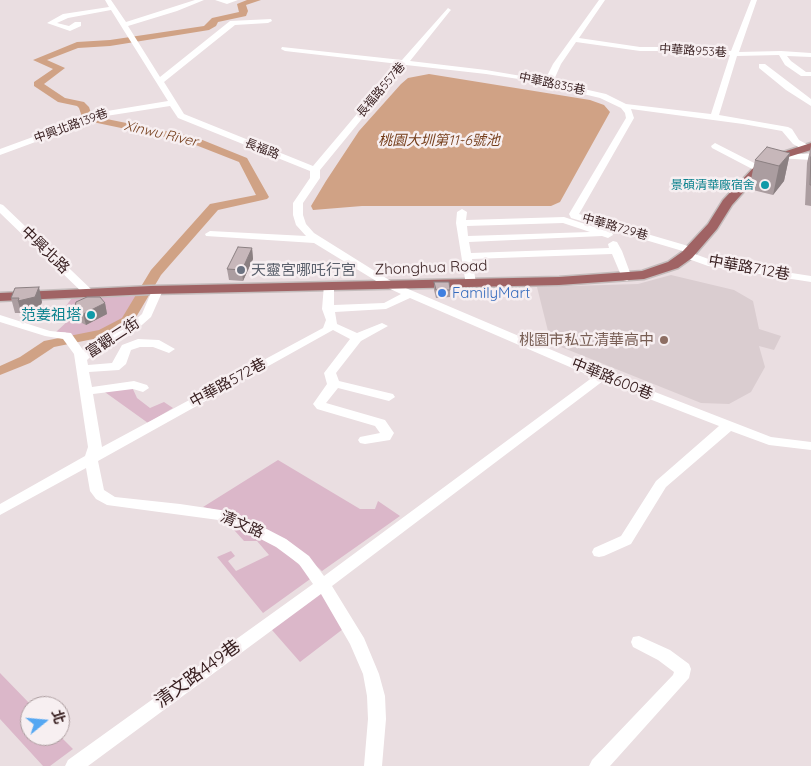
<!DOCTYPE html>
<html>
<head>
<meta charset="utf-8">
<style>
	body { margin:0 }
	#map { position:relative; width:811px; height:766px; overflow:hidden; background:#eadee1; font-family:Quicksand,"Noto Sans TC",sans-serif }
	canvas { display:block }
	.north { position:absolute; left:20px; top:696px; width:50px; height:50px; box-sizing:border-box; background:#f7eff1; border:1px solid #ab9c9e; border-radius:50%; rotate:73deg; font-size:14px; font-weight:700; line-height:20px; text-align:center; color:#392021 }
	.north::after { content:''; display:block; margin:auto; width:18px; height:22px; background:#55a7f2; clip-path:polygon(50% 0,100% 100%,50% 72%,0 100%) }
</style>
</head>
<body>
<div id="map">
<canvas width="811" height="766"></canvas>
<div class="north">北</div>
</div>
<script>
const context = document.querySelector('canvas').getContext('2d');
context.lineJoin = 'round';
function fillPath(path, color) { context.fillStyle = color; context.fill(path, 'evenodd'); }
const shape = rows => new Path2D(rows.map(r => 'M' + r).join(''));
function strokePath(path, color, width, dash) { context.strokeStyle = color; context.lineWidth = width; context.lineCap = dash ? 'butt' : 'round'; context.setLineDash(dash || []); context.stroke(path); }
function drawText(font, color, halo, rows, align = 'center') {
  context.font = font + ' Quicksand,"Noto Sans TC",sans-serif'; context.lineWidth = 5; context.setLineDash([]); context.textBaseline = 'middle'; context.strokeStyle = halo; context.fillStyle = color; for (const [text, x, y, turn = 0] of rows) {
    context.save(); context.translate(x, y); context.rotate((+turn || 0) * Math.PI / 180); context.textAlign = isNaN(turn) ? turn : align; if (halo) context.strokeText(text, 0, 0); context.fillText(text, 0, 0); context.restore();
  }
}
fillPath(shape([
	[671,275,734,290,753,301,759,329,781,336,774,350,759,346,765,367,751,392,729,404,701,403,551,343,537,287,638,284]
]), '#dacdd0');
fillPath(shape([
	[137,296,129,315,114,327,72,337,65,332,56,332,71,318,61,317,62,311,72,298],
	[132,387,137,398,150,408,164,402,173,408,148,423,102,390],
	[278,460,360,509,375,509,378,501,400,516,322,571,287,540,233,514,203,507],
	[226,521,279,547,313,577,263,613,217,557,231,551,235,556,228,561,236,571,269,555,257,541,244,541],
	[317,584,343,629,300,662,265,622],
	[0,673,32,706,30,706,30,736,60,736,73,749,50,766,43,766,0,719]
]), '#dbb7c9');
fillPath(shape([
	[429,74,590,100,604,105,610,112,560,202,551,206,362,206,313,210,311,206,326,181,359,131,401,84,408,78]
]), '#d0a285');
fillPath(shape([
	[247,0,261,0,246,5,248,11,246,16,218,22,216,26,209,30,110,46,78,48,47,60,65,68,44,84,65,98,84,102,89,107,92,116,195,137,247,158,269,197,267,199,218,210,161,275,132,324,108,336,54,347,30,363,0,375,0,366,20,357,44,341,99,330,122,318,151,270,210,204,256,195,239,162,188,142,83,120,79,108,77,106,58,102,34,86,34,82,53,69,33,60,77,42,110,40,204,26,212,18,239,12,237,4,247,0]
]), '#d0a285');
const major = shape([
	[811,143,811,150,785,158,764,169,732,205,717,229,692,258,678,268,644,279,559,285,151,294,0,301,0,293,151,286,559,277,642,271,668,262,682,252,708,224,723,200,756,165,777,154,811,143]
]);
strokePath(major, '#c4bcbc', 3);
fillPath(shape([
	[105,0,111,0,126,22,195,0,204,0,177,11,128,26,160,77,230,21,271,19,272,21,268,23,235,25,164,82,184,114,313,166,399,64,285,51,281,49,282,47,402,60,448,8,451,10,450,11,410,61,486,70,545,80,553,64,599,0,605,0,579,38,640,47,694,47,731,51,751,0,757,0,739,52,781,51,811,53,811,57,787,56,791,61,806,72,811,72,811,76,801,76,785,65,779,55,737,56,719,115,788,127,792,129,799,140,810,146,810,150,804,150,793,144,782,131,743,124,631,109,634,118,579,214,695,248,696,250,692,253,714,261,811,276,811,282,708,266,683,257,682,255,686,252,571,218,569,214,626,118,625,113,621,108,600,98,525,80,486,74,406,65,320,170,320,178,303,203,303,215,306,224,314,233,394,283,606,373,771,437,811,442,811,450,769,445,731,431,666,487,631,544,604,556,599,557,594,556,592,552,594,548,621,536,656,481,719,426,603,381,332,586,364,638,379,674,385,696,386,719,382,766,364,766,368,719,367,696,363,674,350,644,321,594,88,766,65,766,68,760,313,584,299,564,276,547,226,521,107,505,96,499,90,491,86,468,0,515,0,504,85,456,88,447,74,354,63,339,45,336,0,322,0,315,50,331,71,333,83,350,91,343,105,339,126,328,142,314,153,288,161,288,163,290,151,317,134,332,113,345,99,349,87,360,88,365,112,363,122,345,138,339,159,340,175,349,169,353,153,347,140,347,131,350,126,364,119,370,89,372,92,387,134,381,147,385,149,388,143,392,133,389,93,394,102,447,323,328,326,320,322,309,324,285,328,284,334,287,334,305,384,303,401,294,386,287,314,243,206,236,205,234,210,231,306,236,296,225,293,215,293,203,310,178,310,171,178,118,170,106,106,116,0,155,0,149,101,112,168,101,111,10,68,18,57,23,69,26,75,22,81,22,81,26,70,31,47,23,63,14,109,7,105,0],
	[576,42,640,51,694,51,730,55,711,114,626,104,606,94,553,82,561,64,576,42],
	[410,298,593,377,324,576,309,556,286,539,234,512,180,504,115,497,104,490,98,461,333,330,350,339,324,373,327,384,313,404,317,409,375,426,380,433,360,437,358,440,360,443,365,444,390,440,394,433,385,420,326,403,338,388,389,401,395,397,393,394,339,381,336,373,361,341,388,326,382,323,357,333,337,324,335,312,386,309,410,298],
	[215,0,238,0,227,4,215,0],
	[759,64,765,64,811,99,811,106,786,90,759,68,759,64],
	[715,143,762,167,764,169,762,171,756,171,712,148,711,146,715,143],
	[781,153,811,154,811,160,778,158,776,156,781,153],
	[0,204,3,205,94,292,96,294,94,296,86,296,0,213,0,204],
	[462,209,467,212,466,220,564,217,612,233,613,235,608,238,602,236,469,242,471,253,609,248,608,244,613,241,617,242,622,251,632,278,627,281,623,280,612,254,472,259,476,283,474,285,466,285,456,223,457,212,462,209],
	[563,223,590,232,468,236,467,226,563,223],
	[639,636,670,650,689,664,691,669,689,678,610,766,589,766,592,760,673,675,674,672,658,660,633,647,631,642,633,637,639,636]
]), '#fff');
fillPath(major, '#a06364');
fillPath(shape([
	[811,146,811,206,805,205,807,163],
	[790,153,784,181,773,195,749,189,755,160],
	[252,248,253,259,243,281,229,280,227,269],
	[434,282,450,290,450,297,436,298,434,290],
	[15,288,42,302,38,312,22,316,21,313,15,313,11,298],
	[105,303,107,314,86,325,76,320,74,309]
]), '#ab9da0');
fillPath(shape([
	[790,153,784,181,773,195,779,166],
	[252,248,253,259,243,281,242,270],
	[39,287,42,302,38,312,22,316,18,301],
	[105,303,107,314,86,325,83,314]
]), '#8b8082');
const building = shape([
	[767,147,790,153,779,166,755,160,767,147],
	[811,157,811,185,810,185,811,157],
	[238,247,252,248,242,270,227,269,238,247],
	[434,282,449,282,450,290,436,290,434,282],
	[39,287,35,297,18,301,19,298,11,298,15,288,39,287],
	[87,297,100,297,105,303,83,314,74,309,76,302,87,297]
]);
fillPath(building, '#c7b7ba');
strokePath(building, '#8b8082', 1);
for (const [x, y, r, color] of [
	[765,185,5,"#0f9aa8"],
	[241,270,5,"#6b7280"],
	[442,293,5,"#3f7fe0"],
	[91,315,5,"#0f9aa8"],
	[664,340,5,"#8d6e63"]
]) { const dot = new Path2D(); dot.arc(x, y, r, 0, 2 * Math.PI); context.fillStyle = color; context.fill(dot); strokePath(dot, '#f7eff1', 2); }
drawText('12px', '#392021', '#f7eff1', [
	["中華路953巷",693,51,3],
	["中華路835巷",552,84,12],
	["長福路557巷",381,90,-50],
	["中興北路139巷",71,126,-20],
	["長福路",262,149,21],
	["中華路729巷",615,227,16]
]);
drawText('12px', '#0d838f', '#f7eff1', [
	["景碩清華廠宿舍",755,185]
], 'right');
drawText('italic 14px', '#753e1b', '#f7eff1', [
	["Xinwu River",161,134,13],
	["桃園大圳第11-6號池",439,141]
]);
drawText('15px', '#392021', '#f7eff1', [
	["中興北路",45,250,44],
	["Zhonghua Road",431,268,-2],
	["中華路712巷",749,268,10],
	["富觀二街",113,338,-33],
	["中華路600巷",612,379,22],
	["中華路572巷",228,383,-29],
	["清文路",242,525,23]
]);
drawText('15px', '#5b616d', '#f7eff1', [
	["天靈宮哪吒行宮",251,270]
], 'left');
drawText('15px', '#366cbe', '#f7eff1', [
	["FamilyMart",452,293]
], 'left');
drawText('15px', '#0d838f', '#f7eff1', [
	["范姜祖塔",81,315]
], 'right');
drawText('15px', '#785e54', '#f7eff1', [
	["桃園市私立清華高中",654,340]
], 'right');
drawText('18px', '#392021', '#f7eff1', [
	["清文路449巷",198,674,-36]
]);
</script>
</body>
</html>
